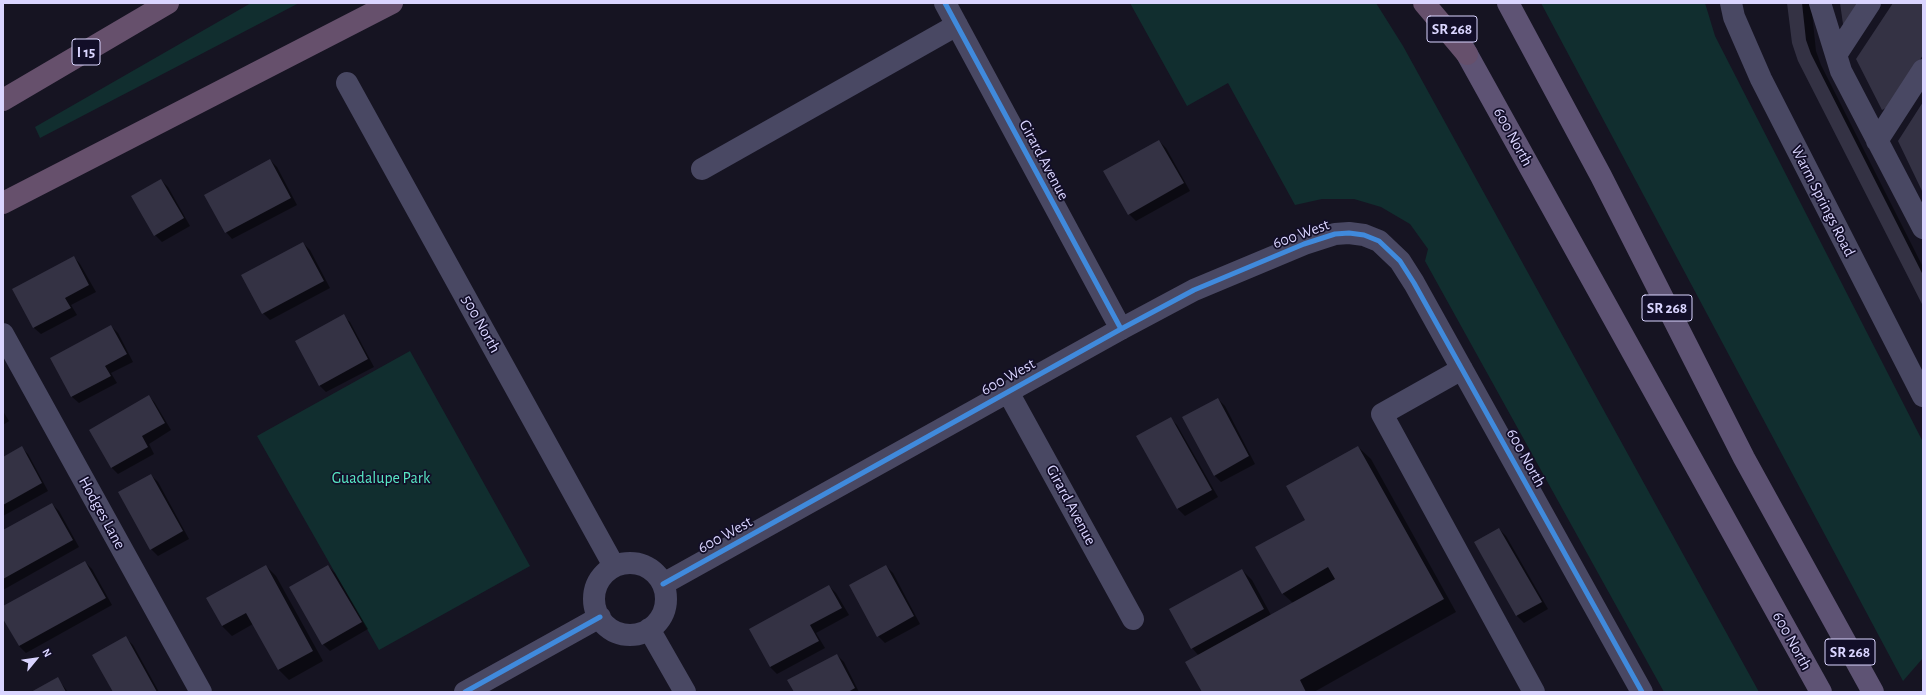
<!DOCTYPE html>
<html>
<head>
<meta charset="utf-8">
<style>
	body { margin:0 }
	#map { position:relative; width:1926px; height:695px; overflow:hidden; background:#161422; font-family:"Alegreya Sans",sans-serif }
	canvas { display:block }
	.frame { position:absolute; inset:0; border:4px solid #dad5ff; pointer-events:none }
	.north { position:absolute; left:16px; top:639px; width:40px; height:40px; -webkit-text-stroke:3px #120e28; paint-order:stroke; rotate:61deg; font-size:11px; font-weight:700; line-height:16px; text-align:center; color:#dad5ff }
	.north::after { content:''; display:block; margin:auto; width:14px; height:18px; background:#dad5ff; clip-path:polygon(50% 0,100% 100%,50% 72%,0 100%) }
</style>
</head>
<body>
<div id="map">
<canvas width="1926" height="695"></canvas>
<div class="frame"></div>
<div class="north">N</div>
</div>
<script>
const context = document.querySelector('canvas').getContext('2d');
context.lineJoin = 'round';
function fillPath(path, color) { context.fillStyle = color; context.fill(path, 'evenodd'); }
const shape = rows => new Path2D(rows.map(r => 'M' + r).join(''));
function strokePath(path, color, width, dash) { context.strokeStyle = color; context.lineWidth = width; context.lineCap = dash ? 'butt' : 'round'; context.setLineDash(dash || []); context.stroke(path); }
function drawText(font, color, halo, rows, align = 'center') {
  context.font = font + ' "Alegreya Sans",sans-serif'; context.lineWidth = 3.5; context.setLineDash([]); context.textBaseline = 'middle'; context.strokeStyle = halo; context.fillStyle = color; for (const [text, x, y, turn = 0] of rows) {
    context.save(); context.translate(x, y); context.rotate((+turn || 0) * Math.PI / 180); context.textAlign = isNaN(turn) ? turn : align; if (halo) context.strokeText(text, 0, 0); context.fillText(text, 0, 0); context.restore();
  }
}
fillPath(shape([
	[251,3,299,3,40,138,35,127],
	[1130,3,1376,3,1403,46,1759,692,1664,692,1425,261,1428,249,1410,224,1381,207,1354,199,1322,199,1295,205,1228,83,1187,106],
	[1541,3,1705,3,1715,36,1923,442,1923,658,1903,681],
	[410,351,530,566,379,650,257,436]
]), '#112e2f');
fillPath(shape([
	[1789,3,1811,3,1816,51,1821,65,1923,267,1923,304,1799,60],
	[1159,141,1166,148,1190,191,1136,221,1129,214,1105,172],
	[270,160,277,167,297,205,232,239,226,232],
	[161,180,168,187,190,226,162,242,155,235],
	[303,243,310,250,330,288,270,320,263,313],
	[74,257,80,264,96,292,71,305,77,315,41,334,34,328],
	[343,316,350,322,374,367,326,392,319,385],
	[111,326,118,333,133,362,111,373,117,383,79,403,72,397,51,358],
	[149,396,155,403,171,430,149,444,154,454,118,474,111,467],
	[1218,399,1225,406,1255,464,1221,482,1214,475],
	[3,411,9,421,3,425],
	[1170,418,1177,425,1218,497,1185,516,1178,509,1137,437],
	[21,447,28,454,48,491,3,516,3,458],
	[1358,447,1371,459,1456,612,1314,692,1203,692,1199,656,1192,648,1242,570,1252,580,1271,615,1293,603,1282,593,1306,520],
	[151,475,158,482,189,539,158,556,151,549],
	[52,504,59,511,79,547,3,590,3,531],
	[1499,529,1506,536,1548,609,1524,623,1517,616,1476,542],
	[85,562,92,569,112,605,26,653,19,646,3,617,3,608],
	[266,566,276,576,323,661,289,680,279,670,253,624,232,636,222,626],
	[328,566,335,573,368,629,330,651,323,644],
	[886,566,893,573,920,624,885,643,878,636],
	[829,586,836,593,849,615,816,633,825,648,777,674,770,667],
	[126,638,133,645,159,692,114,692],
	[837,655,844,662,859,692,795,692],
	[57,678,68,692,33,692]
]), '#0007');
fillPath(shape([
	[1787,3,1802,3,1806,40,1811,54,1923,275,1923,306,1798,61,1792,43],
	[1840,3,1862,3,1849,24,1843,24],
	[1893,3,1923,3,1923,55,1890,106,1882,110,1856,59],
	[1923,102,1923,193,1898,141],
	[1159,140,1184,183,1128,215,1103,171],
	[270,159,291,198,225,233,204,195],
	[161,179,184,218,154,236,131,196],
	[303,242,324,281,262,314,241,275],
	[74,256,89,285,65,298,71,308,33,328,12,289],
	[344,314,368,359,319,386,295,341],
	[111,325,127,354,105,366,111,376,71,397,50,358],
	[149,395,165,423,142,436,148,447,111,468,89,430],
	[1218,398,1249,456,1214,476,1182,417],
	[1171,417,1212,490,1177,509,1136,436],
	[22,446,42,483,3,505,3,457],
	[1358,446,1444,599,1300,680,1306,692,1202,692,1185,662,1335,579,1328,567,1282,594,1255,547,1305,520,1286,486],
	[151,474,183,531,150,550,118,492],
	[52,503,73,540,3,579,3,530],
	[1499,528,1542,602,1516,616,1474,542],
	[85,561,106,598,19,646,3,619,3,606],
	[266,565,313,651,278,670,246,613,222,626,206,598],
	[328,565,362,622,322,645,289,587],
	[886,565,914,616,877,637,849,585],
	[1242,569,1264,609,1191,649,1169,609],
	[829,585,842,608,810,625,819,641,770,667,749,629],
	[126,636,157,692,113,692,92,655],
	[837,654,855,688,848,692,794,692,787,680],
	[58,677,66,692,31,692]
]), '#343244');
strokePath(shape([
	[945,3,1121,329],
	[1731,3,1734,17,1761,79,1923,396],
	[1820,3,1841,71,1923,228],
	[1836,55,1870,3],
	[347,83,614,566],
	[1877,141,1923,70],
	[702,169,957,25],
	[3,334,201,692],
	[1462,369,1382,414,1534,692],
	[1008,392,1133,619],
	'594 599a36 36 0 1 1 72 0a36 36 0 1 1-72 0Z',
	[663,584,1121,329,1194,290,1304,244,1335,234,1349,233,1364,235,1379,241,1400,261,1414,283,1642,692],
	[649,629,685,692],
	[465,692,600,617]
]), '#494863', 22);
strokePath(shape([
	[1508,3,1601,176,1744,458,1873,692],
	[1458,38,1821,692]
]), '#5e5374', 22);
strokePath(shape([
	[1424,3,1467,54],
	[3,100,168,3],
	[3,203,392,3]
]), '#66506c', 22);
strokePath(shape([
	[945,3,1121,329],
	[663,584,1121,329,1194,290,1304,244,1335,234,1349,233,1364,235,1379,241,1400,261,1414,283,1642,692],
	[465,692,600,617]
]), '#408adc', 5);
for (const [x, y, w] of [
	[1452,29,50],
	[86,52,28],
	[1667,308,50],
	[1850,652,50]
]) { const box = new Path2D(); box.roundRect(x - w / 2, y - 13, w, 26, 3); context.fillStyle = '#120e28'; context.fill(box); strokePath(box, '#dad5ff', 1); }
drawText('bold 15px', '#dad5ff', null, [
	["SR 268",1452,29],
	["I 15",86,52],
	["SR 268",1667,308],
	["SR 268",1850,652]
]);
drawText('16px', '#dad5ff', '#120e28', [
	["600 North",1513,137,61],
	["Girard Avenue",1044,160,62],
	["Warm Springs Road",1823,201,63],
	["600 West",1301,234,-20],
	["500 North",481,324,61],
	["600 West",1008,377,-29],
	["600 North",1526,458,61],
	["Girard Avenue",1071,505,62],
	["Hodges Lane",102,513,61],
	["600 West",725,535,-29],
	["600 North",1792,641,61]
]);
drawText('16px', '#58e8c4', '#120e28', [
	["Guadalupe Park",381,478]
]);
</script>
</body>
</html>
